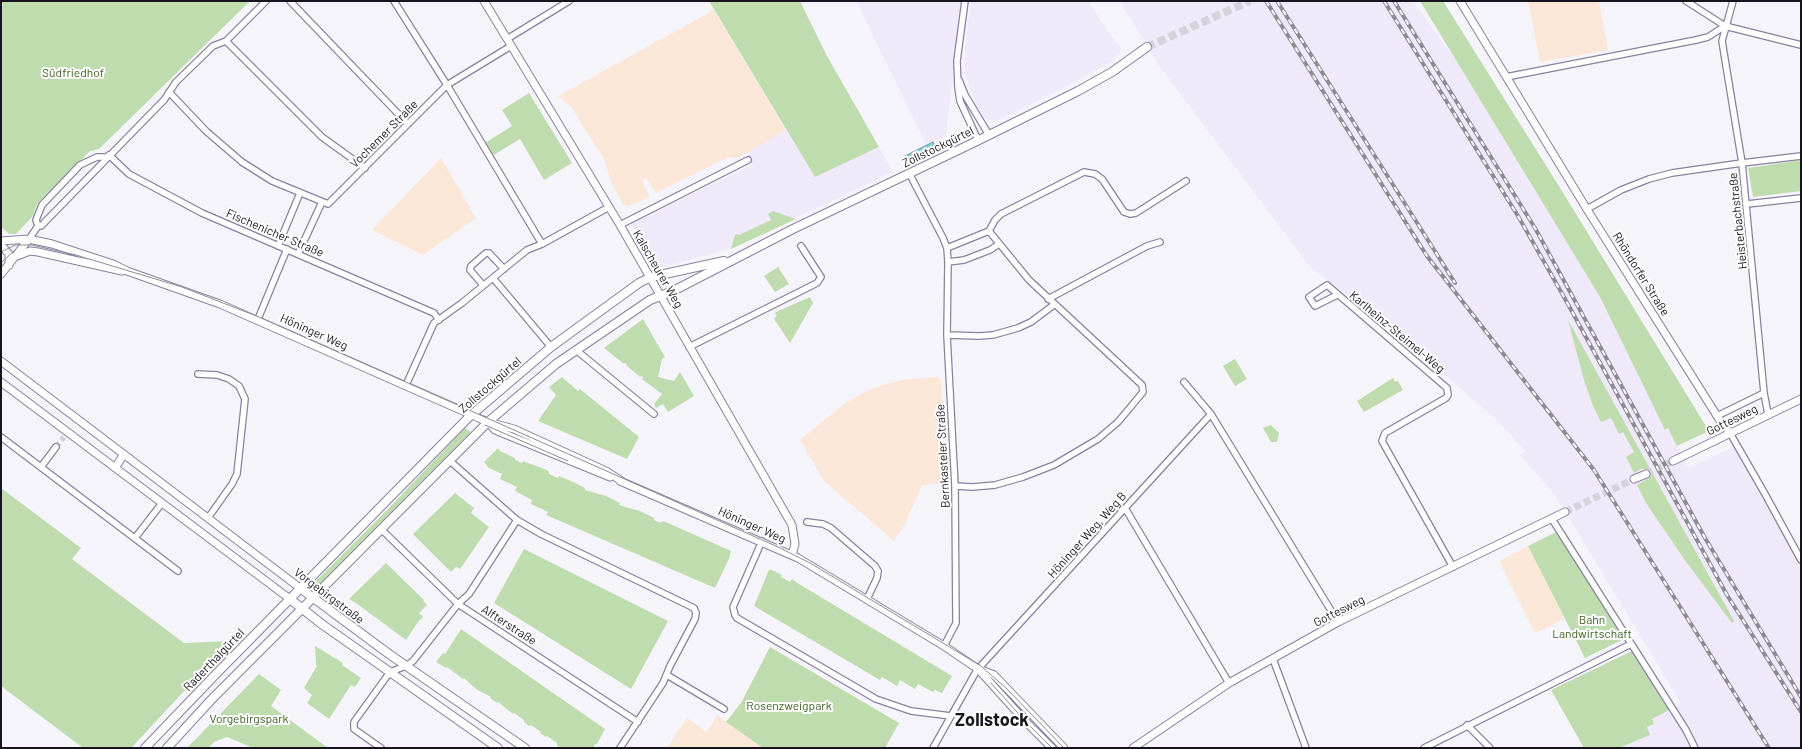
<!DOCTYPE html>
<html>
<head>
<meta charset="utf-8">
<style>
	body { margin:0 }
	#map { position:relative; width:1802px; height:749px; overflow:hidden; background:#f6f4fb; font-family:Barlow,sans-serif }
	canvas { display:block }
	.frame { position:absolute; inset:0; border:2px solid #18141f; pointer-events:none }
</style>
</head>
<body>
<div id="map">
<canvas width="1802" height="749"></canvas>
<div class="frame"></div>
</div>
<script>
const context = document.querySelector('canvas').getContext('2d');
context.lineJoin = 'round';
function fillPath(path, color) { context.fillStyle = color; context.fill(path, 'evenodd'); }
const shape = rows => new Path2D(rows.map(r => 'M' + r).join(''));
function strokePath(path, color, width, dash) { context.strokeStyle = color; context.lineWidth = width; context.lineCap = dash ? 'butt' : 'round'; context.setLineDash(dash || []); context.stroke(path); }
function drawText(font, color, halo, rows, align = 'center') {
  context.font = font + ' Barlow,sans-serif'; context.lineWidth = 4; context.setLineDash([]); context.textBaseline = 'middle'; context.strokeStyle = halo; context.fillStyle = color; for (const [text, x, y, turn = 0] of rows) {
    context.save(); context.translate(x, y); context.rotate((+turn || 0) * Math.PI / 180); context.textAlign = isNaN(turn) ? turn : align; if (halo) context.strokeText(text, 0, 0); context.fillText(text, 0, 0); context.restore();
  }
}
fillPath(shape([
	[856,1,961,1,946,135,926,144],
	[971,1,1088,1,1111,36,1121,47,1120,54,1113,61,1060,90,999,120,989,120,984,117,977,105,970,90,965,71,965,47],
	[1120,1,1413,1,1459,65,1600,297,1665,430,1668,428,1688,468,1734,447,1801,567,1801,748,1619,748,1650,735,1647,727,1651,719,1681,703,1555,495,1520,455,1525,451,1497,420,1390,328,1311,268,1158,64],
	[786,130,815,177,879,147,893,172,730,249,662,267,654,263,631,224,752,165,746,151]
]), '#efe9fa');
fillPath(shape([
	[1528,1,1599,1,1608,50,1540,62],
	[714,10,786,130,737,158,729,157,656,193,646,178,642,181,650,197,629,206,623,205,611,181,604,159,571,107,558,96],
	[441,158,476,218,423,255,372,230],
	[937,377,941,380,945,483,922,485,905,524,894,541,824,481,800,440,845,403,863,393,882,385,902,380],
	[1528,546,1565,619,1535,633,1499,561],
	[717,715,763,748,667,748,687,718,707,732]
]), '#fbe7d8');
fillPath(shape([
	[1,1,250,1,99,149,90,151,37,204,33,216,16,234,9,234,1,227],
	[709,1,800,1,827,56,879,147,815,177],
	[1420,1,1443,1,1562,191,1709,431,1677,446,1668,428,1665,430,1600,297],
	[529,93,572,163,544,180,520,139,492,156,485,143,512,126,502,110],
	[1801,160,1801,191,1753,197,1748,168],
	[773,211,796,219,731,249,735,235,737,234,739,235,771,220,768,214],
	[778,267,789,284,775,292,764,276],
	[810,297,813,303,790,343,774,319,777,315,775,314,776,312],
	[643,319,665,357,662,359,658,377,674,381,680,372,694,396,668,412,663,404,656,408,654,404,662,394,642,379,643,377,641,376,640,377,626,365,627,364,625,363,624,364,604,348],
	[1568,320,1734,621,1732,623,1687,563,1646,503,1637,485,1649,478,1643,468,1634,473,1626,457,1634,452,1623,432,1619,434,1611,418,1601,422,1593,406,1584,380],
	[1235,359,1247,379,1235,386,1223,366],
	[562,377,578,391,580,389,639,437,627,459,538,421,556,395,549,387],
	[1393,378,1395,382,1398,381,1403,390,1364,412,1357,401],
	[1271,425,1279,433,1277,442,1271,442,1263,428],
	[465,428,471,432,318,586,314,583,387,510],
	[498,448,500,451,515,458,515,460,522,463,523,461,547,470,549,472,549,474,558,478,559,476,571,481,585,488,585,490,606,496,620,503,619,505,640,511,654,518,654,520,661,523,662,521,668,523,731,551,729,559,715,588,546,515,548,512,531,504,532,500,515,491,517,487,500,479,502,474,489,468,484,462],
	[1,488,81,548,72,559,184,643,231,641,131,748,83,748,1,686],
	[455,493,474,508,471,513,489,527,460,569,456,567,451,572,413,534],
	[1556,532,1624,639,1585,658,1528,546],
	[524,549,668,621,631,689,494,603],
	[386,563,424,600,423,601,427,605,419,613,423,617,421,620,420,619,406,640,356,603,349,599],
	[769,570,772,570,782,575,781,577,790,582,792,579,799,584,952,676,942,693,935,690,933,692,918,684,915,689,900,680,897,686,882,677,880,680,754,606],
	[461,629,605,729,597,744,595,744,593,748,561,748,557,745,557,743,547,736,546,737,540,733,541,732,531,725,529,726,524,722,524,720,514,713,513,714,498,702,497,703,490,698,491,697,476,689,464,678,463,679,447,667,446,668,436,662,443,653,445,654],
	[315,646,343,663,342,665,361,678,355,687,351,685,329,719,307,703,312,695,304,688,317,666,316,665],
	[770,647,899,723,885,748,763,748,726,722,741,703],
	[1632,651,1669,710,1652,719,1654,724,1647,727,1650,735,1619,748,1584,748,1551,690],
	[259,674,281,690,271,706,328,748,253,748,227,737,214,742,208,748,187,748]
]), '#bfdcae');
const water = shape([
	[933,142,936,147,907,161,905,156,933,142]
]);
fillPath(water, '#86d0d7');
strokePath(water, '#6598a0', 1);
strokePath(shape([
	[56,447,64,437]
]), '#d5d2da', 5.5, [5.5, 3]);
strokePath(shape([
	[1646,474,1673,461],
	[1565,512,1634,479]
]), '#d5d2da', 7, [7, 3.5]);
strokePath(shape([
	[1147,47,1250,1]
]), '#d5d2da', 8, [8, 4]);
const minor = shape([
	[290,1,408,124],
	[394,1,447,85,542,244],
	[965,1,957,61,958,88,960,101,978,140],
	[1686,1,1725,26,1801,45],
	[1733,1,1722,41,1742,163,1764,393,1768,414],
	[507,39,569,1],
	[226,41,322,137,365,168],
	[1506,77,1696,40,1708,37,1725,26],
	[959,80,965,95,989,135],
	[169,92,206,131,242,162,272,181,328,204,447,85,511,46],
	[109,155,129,174,202,213,434,313,439,320],
	[909,173,943,238,947,248,948,262,947,335,955,486,956,623,944,646],
	[1747,204,1801,198],
	[1587,209,1621,190,1649,179,1672,173,1742,163,1801,156],
	[620,225,748,160],
	[38,226,36,220,42,205,80,165,97,157,107,157],
	[29,239,38,226,41,226,164,100,176,82,213,46,226,41,266,1],
	[278,246,300,193],
	[947,248,989,231,995,220,1001,214,1084,172,1095,174,1102,179,1124,212,1130,214,1136,213,1186,181],
	[298,254,322,202],
	[948,262,964,260,990,250,999,244],
	[493,278,551,347],
	[483,285,470,270,471,266,486,253,489,253,504,269],
	[1337,295,1315,306,1309,297,1327,285,1447,388,1448,395,1446,398,1385,433,1382,441,1453,567],
	[1048,299,1147,246,1160,242],
	[258,319,287,249],
	[947,335,979,336,993,335,1018,328,1031,322,1055,304],
	[689,347,817,283,821,277,801,246],
	[576,350,654,414],
	[198,374,217,375,229,379,239,386,245,399,237,474,232,484,208,518],
	[1184,382,1211,414,1338,622],
	[406,385,434,323,462,303,527,250,542,244,609,207],
	[1717,416,1764,393],
	[1730,433,1765,494,1801,560],
	[1,437,178,571],
	[450,461,517,520,541,534,694,608,696,613,695,619,670,666,663,683,620,748],
	[41,467,56,447],
	[955,486,973,487,995,485,1023,477,1054,465,1098,439,1118,422,1143,392,1142,385,1029,280,989,231],
	[1125,508,1229,683],
	[1552,519,1686,730,1695,748],
	[807,522,823,524,831,528,875,566,878,571,877,578,867,599],
	[381,529,458,604,638,722],
	[135,538,162,503],
	[762,541,733,607,735,615,737,618,876,699,911,711,951,716],
	[1273,659,1306,748],
	[667,675,724,709],
	[1467,725,1490,748],
	[381,748,354,729,354,722,390,672,406,666,413,661,458,604,469,594,517,520],
	[933,748,977,670,1211,414],
	[1424,748,1631,644]
]);
const tertiary = shape([
	[484,1,620,225,792,525,795,544,792,555],
	[1460,1,1588,211,1719,419,1730,433],
	[1,241,29,239,52,244,113,264,127,271,220,304,472,415,488,422,514,429,606,471,623,482],
	[1,245,9,254,9,265],
	[17,256,30,251,38,252,122,271],
	[1,274,29,239],
	[1,361,300,588],
	[1,382,290,599],
	[488,422,495,430,610,477],
	[1673,461,1801,399],
	[115,468,124,454],
	[1634,479,1646,474],
	[620,481,798,558,944,646,978,669,1025,721,1052,748],
	[979,669,994,675,1064,748],
	[1133,748,1229,683,1338,622,1565,512]
]);
const secondary = shape([
	[300,588,389,654,525,748],
	[290,599,323,625,498,748],
	[145,748,216,674,469,417,551,347,639,283,651,277,724,261],
	[167,748,211,700,488,422,556,364,650,300,673,291,793,229,975,142,1078,91,1112,72,1147,47]
]);
strokePath(minor, '#8a809f', 8);
strokePath(tertiary, '#8a809f', 9);
strokePath(secondary, '#8a809f', 10);
strokePath(minor, '#fff', 5.5);
strokePath(tertiary, '#fff', 7);
strokePath(secondary, '#fff', 8);
strokePath(shape([
	[1,252,15,245,32,245,76,255,182,287,259,317,778,547,810,563,981,666,1007,689,1064,748],
	[1,263,15,250],
	[485,425,568,461],
	[991,683,1025,721,1052,748]
]), '#8d8a93', 1);
const rail = shape([
	[1266,1,1427,256,1594,470,1769,748],
	[1277,1,1455,283],
	[1384,1,1518,216,1564,297,1727,595,1801,712],
	[1394,1,1535,228,1705,538,1801,697]
]);
strokePath(rail, '#8d8a93', 4);
strokePath(rail, '#fff', 2, [5.5]);
drawText('12px', '#3e6220', '#fff', [
	["Südfriedhof",73,73],
	["Bahn",1592,620],
	["Landwirtschaft",1592,634],
	["Rosenzweigpark",789,706],
	["Vorgebirgspark",249,719]
]);
drawText('12px', '#18141f', '#fff', [
	["Vochemer Straße",384,134,-45],
	["Zollstockgürtel",938,147,-26],
	["Heisterbachstraße",1738,221,-96],
	["Fischenicher Straße",275,233,23],
	["Kalscheurer Weg",658,269,60],
	["Rhöndorfer Straße",1641,274,58],
	["Höninger Weg",314,332,24],
	["Karlheinz-Steimel-Weg",1397,332,40],
	["Zollstockgürtel",490,385,-41],
	["Gottesweg",1732,420,-26],
	["Bernkasteler Straße",943,456,-93],
	["Höninger Weg",752,525,24],
	["Höninger Weg, Weg B",1087,535,-48],
	["Vorgebirgstraße",329,596,37],
	["Gottesweg",1339,611,-27],
	["Alfterstraße",509,625,33],
	["Raderthalgürtel",214,660,-46]
]);
drawText('bold 18px', '#18141f', '#fff', [
	["Zollstock",992,720]
]);
</script>
</body>
</html>
